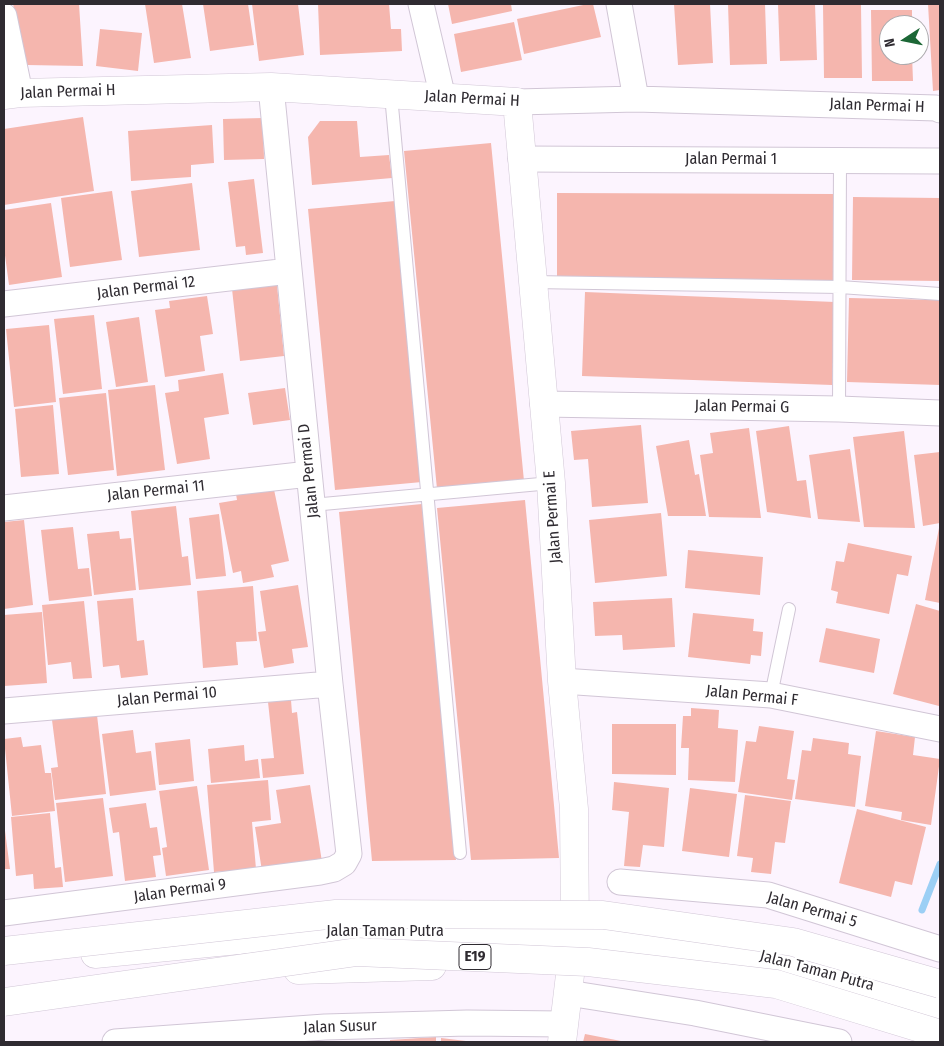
<!DOCTYPE html>
<html>
<head>
<meta charset="utf-8">
<style>
	body { margin:0 }
	#map { position:relative; width:944px; height:1046px; overflow:hidden; background:#fcf4fe; font-family:"Fira Sans Condensed",sans-serif }
	canvas { display:block }
	.frame { position:absolute; inset:0; border:5px solid #2f2b31; pointer-events:none }
	.north { position:absolute; left:879px; top:15px; width:50px; height:50px; box-sizing:border-box; background:#fff; border:1px solid #acaaad; border-radius:50%; rotate:259deg; font-size:14px; font-weight:700; line-height:20px; text-align:center; color:#2f2b31 }
	.north::after { content:''; display:block; margin:auto; width:18px; height:22px; background:#1c6736; clip-path:polygon(50% 0,100% 100%,50% 72%,0 100%) }
</style>
</head>
<body>
<div id="map">
<canvas width="944" height="1046"></canvas>
<div class="frame"></div>
<div class="north">N</div>
</div>
<script>
const context = document.querySelector('canvas').getContext('2d');
context.lineJoin = 'round';
const shape = rows => new Path2D(rows.map(r => 'M' + r).join(''));
function strokePath(path, color, width, dash) { context.strokeStyle = color; context.lineWidth = width; context.lineCap = dash ? 'butt' : 'round'; context.setLineDash(dash || []); context.stroke(path); }
function fillPath(path, color) { context.fillStyle = color; context.fill(path, 'evenodd'); }
function drawText(font, color, halo, rows, align = 'center') {
  context.font = font + ' "Fira Sans Condensed",sans-serif'; context.lineWidth = 5; context.setLineDash([]); context.textBaseline = 'middle'; context.strokeStyle = halo; context.fillStyle = color; for (const [text, x, y, turn = 0] of rows) {
    context.save(); context.translate(x, y); context.rotate((+turn || 0) * Math.PI / 180); context.textAlign = isNaN(turn) ? turn : align; if (halo) context.strokeText(text, 0, 0); context.fillText(text, 0, 0); context.restore();
  }
}
strokePath(shape([
	[922,910,940,864]
]), '#9ccff5', 7);
fillPath(shape([
	[13,4,79,4,83,66,27,65],
	[145,4,182,4,191,58,154,63],
	[203,4,248,4,254,45,210,51],
	[252,4,298,4,304,55,259,61],
	[318,4,389,4,391,29,401,29,402,51,320,55],
	[448,4,511,4,512,11,452,24],
	[588,4,593,4,601,37,524,54,517,19],
	[674,4,710,4,713,63,678,65],
	[728,4,765,4,767,64,730,65],
	[815,4,817,60,780,61,778,5],
	[928,4,940,4,940,90,933,91],
	[823,5,861,5,862,78,824,78],
	[871,10,912,10,912,25,889,25,889,55,912,55,913,81,872,81],
	[514,22,522,60,461,72,454,34],
	[100,29,142,33,138,71,96,66],
	[83,117,94,191,4,205,4,129],
	[263,118,264,159,224,160,223,119],
	[320,121,357,121,360,157,389,155,392,178,312,185,308,137],
	[212,125,214,163,191,165,191,177,131,181,128,131],
	[491,143,524,481,437,489,404,151],
	[254,179,263,253,246,255,245,246,236,247,228,182],
	[192,183,200,250,139,257,131,191],
	[112,191,122,260,70,267,61,198],
	[557,193,834,194,834,282,557,281],
	[853,197,940,198,940,281,852,280],
	[395,201,422,482,335,490,308,209],
	[51,203,62,277,9,285,4,248,4,210],
	[276,275,284,356,240,361,231,280],
	[585,292,835,302,832,385,582,376],
	[207,296,213,334,200,336,205,371,165,377,155,310,170,308,169,301],
	[849,298,940,300,940,385,847,382],
	[94,315,102,389,63,394,54,319],
	[139,317,148,382,116,387,106,322],
	[49,325,56,402,14,407,6,329],
	[223,373,229,414,204,418,210,459,177,464,165,393,179,391,178,380],
	[155,385,165,470,117,476,108,390],
	[285,388,290,420,253,425,248,393],
	[106,393,114,470,68,475,59,398],
	[53,405,59,474,21,477,15,409],
	[641,425,648,503,592,507,588,459,574,460,571,431],
	[789,426,797,481,806,480,811,518,767,512,756,431],
	[749,428,761,518,709,517,700,455,713,453,710,433],
	[904,431,915,528,864,527,853,437],
	[689,440,695,475,699,474,706,516,668,516,656,446],
	[850,449,860,522,818,519,809,455],
	[940,452,940,523,923,526,914,455],
	[272,480,289,561,271,565,274,577,243,583,241,571,233,573,219,503,237,500,235,488],
	[525,500,559,858,471,860,437,508],
	[422,504,456,860,372,861,339,512],
	[176,506,182,557,188,556,191,585,139,590,131,511],
	[661,513,667,576,595,583,589,520],
	[219,514,226,576,196,579,189,518],
	[24,520,33,605,4,609,4,522],
	[73,527,78,569,89,568,92,596,49,601,41,530],
	[939,528,940,528,940,603,925,600],
	[119,531,120,539,131,538,136,590,94,595,87,534],
	[848,543,912,556,908,576,897,574,889,614,836,603,838,592,831,590,836,561,844,562],
	[688,550,763,557,760,595,685,588],
	[298,585,308,647,292,649,294,663,264,668,258,632,266,631,260,591],
	[253,586,257,641,236,642,238,665,203,668,197,591],
	[133,598,137,641,144,640,148,675,121,678,119,665,103,667,97,601],
	[672,598,675,647,623,650,622,635,595,636,593,602],
	[84,601,92,678,73,679,71,662,48,665,42,605],
	[916,604,940,611,939,706,893,694],
	[42,612,47,683,4,686,4,615],
	[693,613,754,619,753,631,763,632,761,656,751,655,750,664,688,657],
	[826,628,880,639,874,673,819,662],
	[291,700,292,713,297,712,304,774,263,778,261,759,274,758,268,702],
	[691,708,719,710,718,728,738,730,735,782,688,780,689,748,681,748,683,716,691,716],
	[97,715,106,794,55,800,51,768,58,767,52,720],
	[612,724,676,724,676,775,612,774],
	[759,726,794,731,787,779,795,780,792,800,738,792,746,741,756,742],
	[133,730,136,753,151,751,156,790,110,796,102,734],
	[876,731,915,737,913,755,940,759,931,825,901,820,902,812,865,806],
	[21,737,23,747,41,745,45,773,51,773,55,811,12,816,4,739],
	[813,738,849,743,848,754,861,756,855,807,795,799,802,750,811,751],
	[190,739,194,781,159,785,155,743],
	[244,745,245,761,258,759,260,778,211,783,208,749],
	[268,780,271,820,252,822,256,869,214,872,207,785],
	[614,782,669,788,664,847,643,845,640,867,624,866,629,812,612,810],
	[310,785,322,862,262,871,255,827,281,823,276,790],
	[197,786,209,870,166,876,162,848,167,847,159,791],
	[690,788,737,794,729,857,682,851],
	[745,795,791,801,785,843,775,842,771,874,751,872,753,858,737,856],
	[103,798,113,876,65,882,56,803],
	[146,803,150,828,157,827,161,855,153,856,156,877,125,881,119,832,113,833,109,808],
	[857,809,926,827,912,885,895,881,891,897,839,883],
	[50,813,55,868,61,867,63,887,34,889,33,874,16,876,11,817],
	[4,823,10,869,4,869],
	[585,1034,621,1041,621,1042,583,1042],
	[436,1037,436,1042,390,1042,390,1040],
	[441,1038,466,1041,466,1042,441,1042]
]), '#f5b6ae');
const service = shape([
	[391,95,460,853],
	[533,282,840,287,940,294],
	[839,409,840,160],
	[312,505,551,483],
	[771,695,789,609]
]);
const minor = shape([
	[421,4,443,98],
	[619,4,636,99],
	[4,16,20,93],
	[517,102,636,99,936,108,940,110],
	[521,159,940,161],
	[4,304,289,271],
	[543,404,839,409,940,413],
	[4,508,309,474],
	[562,681,771,695,940,729],
	[4,711,330,684],
	[620,882,768,895,940,949],
	[4,913,320,872,334,869,344,863,349,854,330,684,271,87],
	[568,993,695,1013,839,1042],
	[115,1042,325,1027,467,1023,564,1024]
]);
const tertiary = shape([
	[4,95,20,93,271,87,517,102,551,483,562,681,574,809,575,933,562,1042],
	[95,954,321,932,575,933,778,957,940,1005],
	[298,970,432,966]
]);
strokePath(service, '#d1c6d6', 14);
strokePath(minor, '#d1c6d6', 27);
strokePath(tertiary, '#d1c6d6', 29);
strokePath(service, '#fff', 12);
strokePath(minor, '#fff', 25);
strokePath(tertiary, '#fff', 28);
const motorwayBridge = shape([
	[4,951,336,914,603,915,793,942,940,984],
	[4,1002,357,952,588,962,776,984,940,1034]
]);
strokePath(motorwayBridge, '#d1c6d6', 29, []);
strokePath(motorwayBridge, '#fff', 28);
for (const [x, y, w] of [
	[475,957,32]
]) { const box = new Path2D(); box.roundRect(x - w / 2, y - 12.5, w, 25, 4); context.fillStyle = '#fff'; context.fill(box); strokePath(box, '#2f2b31', 1); }
drawText('bold 15px', '#2f2b31', null, [
	["E19",475,957]
]);
drawText('16px', '#2f2b31', '#fff', [
	["Jalan Permai H",68,92,-2],
	["Jalan Permai H",472,99,3],
	["Jalan Permai H",877,106,2],
	["Jalan Permai 1",731,160],
	["Jalan Permai 12",146,288,-7],
	["Jalan Permai G",742,407,1],
	["Jalan Permai D",309,471,-96],
	["Jalan Permai 11",156,491,-6],
	["Jalan Permai E",553,517,-94],
	["Jalan Permai F",752,696,6],
	["Jalan Permai 10",167,697,-5],
	["Jalan Permai 9",180,891,-8],
	["Jalan Permai 5",812,910,16],
	["Jalan Taman Putra",385,932],
	["Jalan Taman Putra",817,971,15],
	["Jalan Susur",340,1027,-2]
]);
</script>
</body>
</html>
